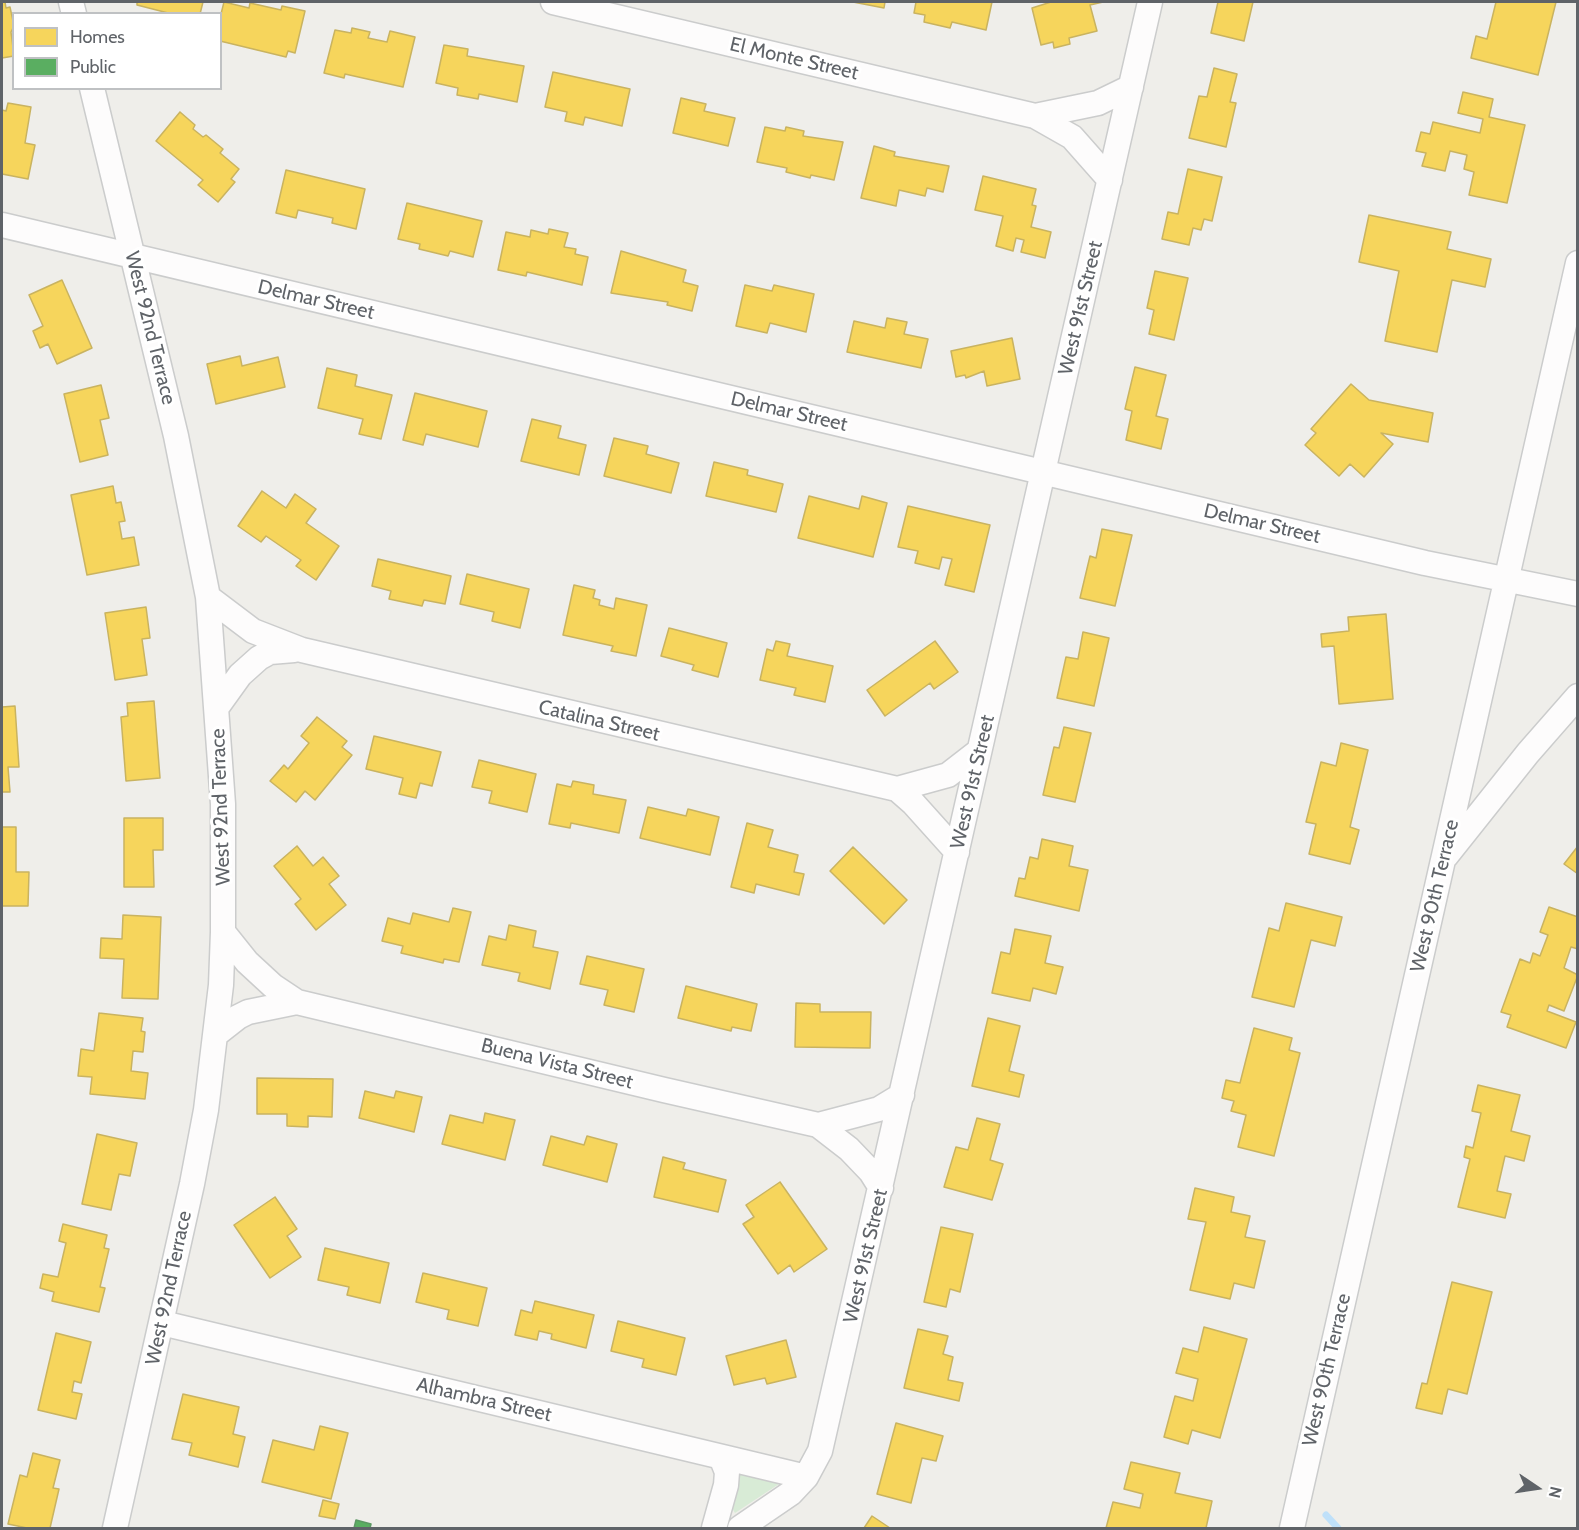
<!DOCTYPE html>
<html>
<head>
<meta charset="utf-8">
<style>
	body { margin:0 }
	#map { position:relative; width:1579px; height:1530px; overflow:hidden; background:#efeeea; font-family:Cabin,sans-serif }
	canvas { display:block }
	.frame { position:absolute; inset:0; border:3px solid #5f6368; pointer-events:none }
	.legend { position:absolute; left:12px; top:12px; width:210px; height:78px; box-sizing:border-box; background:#fff; border:2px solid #bfc1c3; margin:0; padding:8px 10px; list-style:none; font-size:18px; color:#5f6368 }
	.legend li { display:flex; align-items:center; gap:12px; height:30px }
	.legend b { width:30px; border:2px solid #bfc1c3 }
	.north { position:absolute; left:1507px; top:1458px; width:60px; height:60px; -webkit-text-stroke:4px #fff; paint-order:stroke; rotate:103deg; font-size:16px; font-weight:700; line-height:24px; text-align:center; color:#5f6368 }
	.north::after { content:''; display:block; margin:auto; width:21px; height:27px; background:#5f6368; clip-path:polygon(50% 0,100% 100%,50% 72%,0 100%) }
</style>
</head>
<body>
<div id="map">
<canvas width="1579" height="1530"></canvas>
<div class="frame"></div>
<ul class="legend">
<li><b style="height:16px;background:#f6d55c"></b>Homes</li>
<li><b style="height:16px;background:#5aae61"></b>Public</li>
</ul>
<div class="north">N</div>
</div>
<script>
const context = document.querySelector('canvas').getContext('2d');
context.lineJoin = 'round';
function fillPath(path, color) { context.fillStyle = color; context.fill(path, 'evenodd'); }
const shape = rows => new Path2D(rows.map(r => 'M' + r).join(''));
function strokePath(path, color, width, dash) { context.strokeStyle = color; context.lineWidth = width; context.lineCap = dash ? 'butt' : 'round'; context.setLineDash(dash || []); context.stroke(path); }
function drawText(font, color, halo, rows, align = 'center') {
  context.font = font + ' Cabin,sans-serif'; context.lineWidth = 6; context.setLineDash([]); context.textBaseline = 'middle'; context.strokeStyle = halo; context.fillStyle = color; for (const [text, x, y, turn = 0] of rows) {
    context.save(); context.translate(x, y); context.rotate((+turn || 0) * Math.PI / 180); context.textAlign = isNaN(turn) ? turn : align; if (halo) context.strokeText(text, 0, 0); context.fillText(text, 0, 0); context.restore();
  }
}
fillPath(shape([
	[739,1471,782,1482,735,1513,732,1508]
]), '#d8ebd6');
const homes = shape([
	[2,2,5,2,6,8,10,7,14,26,11,32,14,56,2,58,2,2],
	[137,2,203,2,200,14,172,14,137,5,137,2],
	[224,2,249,8,250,3,281,10,282,6,305,11,295,53,288,51,286,57,220,41,220,18,224,2],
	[853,2,885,2,884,8,853,2],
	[916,2,992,2,986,30,952,22,950,28,924,22,925,15,914,13,916,2],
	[1051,2,1103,2,1090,5,1097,31,1069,38,1070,44,1054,48,1053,42,1041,45,1032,8,1051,2],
	[1218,2,1253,2,1244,41,1211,33,1218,2],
	[1496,2,1556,2,1538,75,1471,58,1476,36,1487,39,1496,2],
	[352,28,370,32,368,38,387,42,390,31,415,37,403,87,345,74,344,78,324,73,335,30,351,33,352,28],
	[444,45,468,49,467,56,524,66,517,102,479,94,478,99,457,95,458,88,436,83,444,45],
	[1214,68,1237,74,1230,102,1236,103,1226,147,1189,138,1199,96,1207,97,1214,68],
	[553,72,630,89,622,126,585,117,583,125,565,121,567,112,545,107,553,72],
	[1463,92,1493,99,1489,117,1525,125,1507,203,1469,195,1474,172,1464,169,1467,155,1450,151,1445,171,1422,166,1426,153,1416,151,1421,132,1430,134,1433,122,1480,133,1483,119,1458,113,1463,92],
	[681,98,706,104,704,111,735,118,728,146,673,133,681,98],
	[8,103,31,107,25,143,35,145,28,179,2,174,2,110,6,111,8,103],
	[180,112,195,125,193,129,203,137,206,135,223,149,220,153,239,169,231,179,235,182,218,202,198,185,203,180,156,141,180,112],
	[765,127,785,131,786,127,804,131,803,136,843,142,834,180,811,175,810,178,786,172,787,168,757,162,765,127],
	[874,146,895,152,894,156,949,166,943,192,927,188,925,196,899,190,896,206,861,198,874,146],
	[1188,169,1222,177,1212,221,1204,219,1201,230,1193,228,1189,245,1162,239,1168,212,1178,214,1188,169],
	[286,170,365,189,356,229,332,223,333,218,298,210,296,218,276,213,286,170],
	[983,176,1036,189,1032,205,1036,206,1031,227,1051,232,1045,258,1021,252,1024,240,1016,238,1013,251,996,246,1003,216,975,210,983,176],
	[407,203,482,221,473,257,450,251,448,256,419,249,420,244,398,239,407,203],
	[1369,215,1451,232,1447,249,1491,259,1485,287,1452,280,1437,352,1385,341,1399,271,1359,262,1369,215],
	[549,229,568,233,564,247,576,249,575,254,588,257,582,285,527,272,526,276,498,270,506,232,530,237,531,230,548,234,549,229],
	[621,251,686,270,683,282,698,286,692,311,667,305,668,302,611,293,621,251],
	[1155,271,1188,278,1174,340,1149,334,1154,310,1147,308,1155,271],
	[62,280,92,348,57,364,48,344,40,348,33,331,43,326,29,295,62,280],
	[745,285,772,291,774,285,814,294,806,332,770,323,767,333,736,326,745,285],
	[887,318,907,322,904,334,928,339,921,368,847,352,854,321,885,328,887,318],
	[1012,338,1020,379,987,386,984,371,966,378,965,375,956,377,951,351,1012,338],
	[240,356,242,366,278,357,285,387,216,404,207,364,240,356],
	[1135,367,1166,375,1156,416,1168,419,1161,449,1126,440,1132,411,1125,409,1135,367],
	[327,368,357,375,355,386,392,395,381,439,359,434,363,419,318,408,327,368],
	[1351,384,1369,400,1433,413,1428,442,1381,433,1393,444,1364,477,1350,464,1339,476,1305,445,1316,433,1311,429,1351,384],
	[101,385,109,418,100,420,108,455,80,462,64,394,101,385],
	[415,393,487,411,478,447,426,434,423,445,403,440,415,393],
	[532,419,561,426,558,438,586,445,579,475,521,461,532,419],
	[614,438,648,446,646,454,679,463,671,493,604,476,614,438],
	[714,462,748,470,747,475,783,484,776,512,706,496,714,462],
	[113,486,116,503,121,502,125,521,119,522,122,539,134,537,139,565,87,575,71,495,113,486],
	[262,491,286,508,295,494,316,509,306,523,339,546,316,580,296,566,301,560,266,536,261,542,238,526,262,491],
	[809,496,859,509,862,496,887,503,873,557,798,538,809,496],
	[908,506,990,525,974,592,945,585,952,559,942,557,939,569,915,563,918,551,898,547,908,506],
	[1102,529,1132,535,1115,606,1080,598,1090,556,1096,558,1102,529],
	[378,559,451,576,445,604,424,600,422,606,389,599,391,591,372,586,378,559],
	[467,574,529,589,520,628,492,621,494,612,460,604,467,574],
	[574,585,595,590,593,598,600,600,599,605,614,609,616,598,647,605,636,656,611,651,613,646,563,635,574,585],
	[146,607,150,638,142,639,147,675,115,680,105,613,146,607],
	[1386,614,1393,699,1339,704,1334,646,1322,647,1321,634,1349,631,1348,617,1386,614],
	[669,628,727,643,718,677,692,670,694,665,661,656,669,628],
	[1083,632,1109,638,1094,706,1057,698,1066,657,1078,659,1083,632],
	[776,641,790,644,787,656,833,666,825,702,794,695,796,688,760,680,767,649,773,651,776,641],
	[935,641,958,672,934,689,930,683,885,716,867,690,935,641],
	[154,701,160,778,126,781,121,717,128,716,127,703,154,701],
	[15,706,19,767,8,767,10,792,2,792,2,707,15,706],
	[317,717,347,741,342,747,352,755,315,800,305,791,296,802,270,781,284,765,288,769,309,743,301,736,317,717],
	[1064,727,1091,733,1075,802,1043,795,1054,747,1059,748,1064,727],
	[374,736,441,752,432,786,420,783,416,798,399,794,403,778,366,769,374,736],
	[1341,743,1368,750,1350,827,1359,830,1350,864,1309,854,1316,824,1306,822,1321,762,1336,766,1341,743],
	[479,760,536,774,527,812,489,803,492,791,472,787,479,760],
	[573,781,594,785,593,794,626,800,619,833,571,823,570,828,549,824,557,784,571,787,573,781],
	[648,807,686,816,688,809,719,817,710,855,640,838,648,807],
	[124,818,163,818,163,850,153,850,154,887,124,887,124,818],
	[747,823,773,830,768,847,798,855,794,872,804,874,799,895,756,884,754,893,731,887,747,823],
	[2,827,16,827,16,872,29,872,28,906,2,906,2,827],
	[1042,839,1073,846,1069,866,1088,870,1079,911,1015,896,1019,878,1025,879,1030,857,1038,859,1042,839],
	[297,846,313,866,323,857,339,876,329,884,346,905,316,930,295,904,301,899,274,866,297,846],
	[1578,846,1578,874,1564,864,1578,846],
	[853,847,907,900,884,924,830,871,853,847],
	[1286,903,1342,917,1335,946,1311,940,1294,1007,1252,997,1269,928,1279,931,1286,903],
	[1549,907,1578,917,1578,949,1571,947,1564,968,1578,975,1564,1011,1549,1005,1547,1011,1576,1022,1566,1048,1507,1027,1511,1015,1501,1012,1520,959,1530,963,1533,953,1540,956,1548,935,1540,932,1549,907],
	[453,908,471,912,459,962,444,959,443,963,401,953,403,946,382,941,388,918,410,924,413,913,449,922,453,908],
	[123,915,161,917,158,999,122,998,124,959,100,958,101,938,122,939,123,915],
	[509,925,536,931,533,947,558,952,550,989,518,981,520,973,482,965,489,936,506,940,509,925],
	[1015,929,1051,936,1045,963,1063,967,1056,994,1033,988,1030,1001,992,993,1001,952,1010,954,1015,929],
	[587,956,644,969,634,1012,604,1005,608,990,580,984,587,956],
	[686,986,757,1004,751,1031,732,1027,731,1031,678,1018,686,986],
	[796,1003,820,1004,820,1012,871,1012,870,1048,795,1047,796,1003],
	[99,1013,143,1018,141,1031,145,1032,143,1052,133,1051,131,1071,148,1073,145,1099,90,1094,92,1077,78,1076,81,1049,94,1051,99,1013],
	[988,1018,1020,1026,1009,1071,1024,1075,1019,1097,972,1086,988,1018],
	[1254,1028,1292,1038,1289,1050,1300,1053,1274,1156,1238,1147,1246,1115,1231,1111,1234,1101,1222,1098,1226,1080,1240,1083,1254,1028],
	[257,1078,333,1079,332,1117,308,1116,308,1127,287,1126,287,1114,257,1114,257,1078],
	[1478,1085,1520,1095,1511,1131,1530,1136,1524,1161,1505,1156,1497,1191,1511,1194,1505,1218,1458,1207,1470,1159,1464,1157,1466,1146,1473,1148,1481,1113,1472,1111,1478,1085],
	[365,1091,394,1098,396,1091,422,1097,414,1132,359,1118,365,1091],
	[485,1113,515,1120,505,1160,442,1144,450,1115,483,1123,485,1113],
	[977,1118,1000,1124,990,1160,1003,1164,992,1200,944,1187,956,1147,968,1150,977,1118],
	[97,1134,137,1143,130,1176,119,1174,111,1210,82,1204,97,1134],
	[551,1136,584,1145,587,1136,617,1144,607,1182,543,1165,551,1136],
	[663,1157,685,1163,683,1169,726,1180,718,1212,654,1197,663,1157],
	[780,1182,827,1249,794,1272,790,1265,778,1274,743,1224,754,1217,746,1205,780,1182],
	[1195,1188,1234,1197,1231,1212,1250,1216,1245,1237,1265,1241,1254,1288,1234,1283,1230,1299,1190,1290,1206,1222,1188,1219,1195,1188],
	[275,1197,297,1229,287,1236,301,1257,270,1278,234,1225,275,1197],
	[63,1224,107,1235,104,1248,109,1249,100,1287,105,1288,99,1312,52,1301,54,1292,40,1288,43,1274,58,1277,66,1243,59,1241,63,1224],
	[941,1227,973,1234,960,1292,950,1289,946,1307,924,1302,941,1227],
	[325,1248,389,1263,380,1303,347,1295,349,1287,318,1280,325,1248],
	[423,1273,487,1288,478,1326,447,1319,449,1310,416,1302,423,1273],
	[1452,1282,1492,1292,1467,1394,1448,1389,1442,1414,1416,1408,1422,1383,1427,1384,1452,1282],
	[535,1301,594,1315,586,1348,551,1339,552,1334,539,1331,537,1340,515,1335,521,1310,532,1313,535,1301],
	[618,1321,685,1338,676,1375,642,1367,644,1359,611,1351,618,1321],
	[1204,1327,1247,1339,1220,1438,1192,1430,1188,1444,1164,1437,1175,1396,1193,1401,1198,1379,1176,1373,1183,1348,1198,1352,1204,1327],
	[918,1329,948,1336,943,1354,953,1357,948,1380,963,1383,959,1401,904,1388,918,1329],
	[56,1333,91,1342,81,1383,74,1381,72,1392,82,1394,76,1419,38,1410,56,1333],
	[786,1340,796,1377,767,1384,765,1378,734,1385,726,1356,786,1340],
	[183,1394,239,1407,233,1434,245,1437,238,1467,189,1455,192,1443,172,1439,183,1394],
	[896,1423,943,1436,936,1461,922,1458,911,1503,877,1494,896,1423],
	[320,1426,348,1433,331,1499,262,1482,273,1440,314,1450,320,1426],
	[33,1453,60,1460,53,1488,59,1489,50,1528,27,1528,8,1524,20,1475,27,1477,33,1453],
	[1131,1462,1180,1473,1175,1493,1212,1501,1206,1528,1106,1528,1113,1502,1140,1508,1143,1494,1124,1489,1131,1462],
	[323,1500,339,1504,335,1519,319,1516,323,1500],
	[872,1516,890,1528,864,1528,872,1516]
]);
fillPath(homes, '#f6d55c');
strokePath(homes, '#c9b360', 1.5);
const public = shape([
	[356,1520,371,1524,370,1528,354,1528,356,1520]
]);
fillPath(public, '#5aae61');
strokePath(public, '#5c9863', 1.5);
strokePath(shape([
	[1326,1515,1338,1528]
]), '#bfe0f9', 7);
const minor = shape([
	[71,2,74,14],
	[553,2,1035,116,1072,137,1110,180],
	[92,88,176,436,208,597,223,804,223,932,221,985,206,1110,192,1184,115,1528],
	[1035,116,1098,103,1131,87],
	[2,225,1425,563,1578,594],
	[208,597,253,631,302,650,897,789,913,803,957,852],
	[217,707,240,675,259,658,270,652,294,650],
	[897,789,948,775,979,751],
	[1446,856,1528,753,1578,696],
	[223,932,247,962,273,986,297,1002,664,1090,818,1125,879,1109,902,1095],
	[215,1035,238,1017,248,1012,297,1002],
	[818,1125,849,1149,871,1172,881,1188],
	[162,1323,806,1477],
	[714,1528,726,1485,727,1472,721,1457],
	[740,1528,791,1493,806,1477,820,1451,1150,2],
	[1292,1528,1578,263]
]);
strokePath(minor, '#cbcccc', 27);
strokePath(minor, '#fdfcfc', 24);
drawText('20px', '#5f6368', '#fff', [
	["El Monte Street",794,59,13],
	["Delmar Street",316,300,13],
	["West 91st Street",1081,308,-77],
	["West 92nd Terrace",150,328,76],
	["Delmar Street",789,412,13],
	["Delmar Street",1262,524,13],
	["Catalina Street",599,721,13],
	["West 91st Street",973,782,-77],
	["West 92nd Terrace",221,807,-92],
	["West 90th Terrace",1435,896,-77],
	["Buena Vista Street",557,1064,14],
	["West 91st Street",866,1256,-77],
	["West 92nd Terrace",169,1288,-78],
	["West 90th Terrace",1327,1370,-77],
	["Alhambra Street",484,1400,13]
]);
</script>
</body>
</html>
